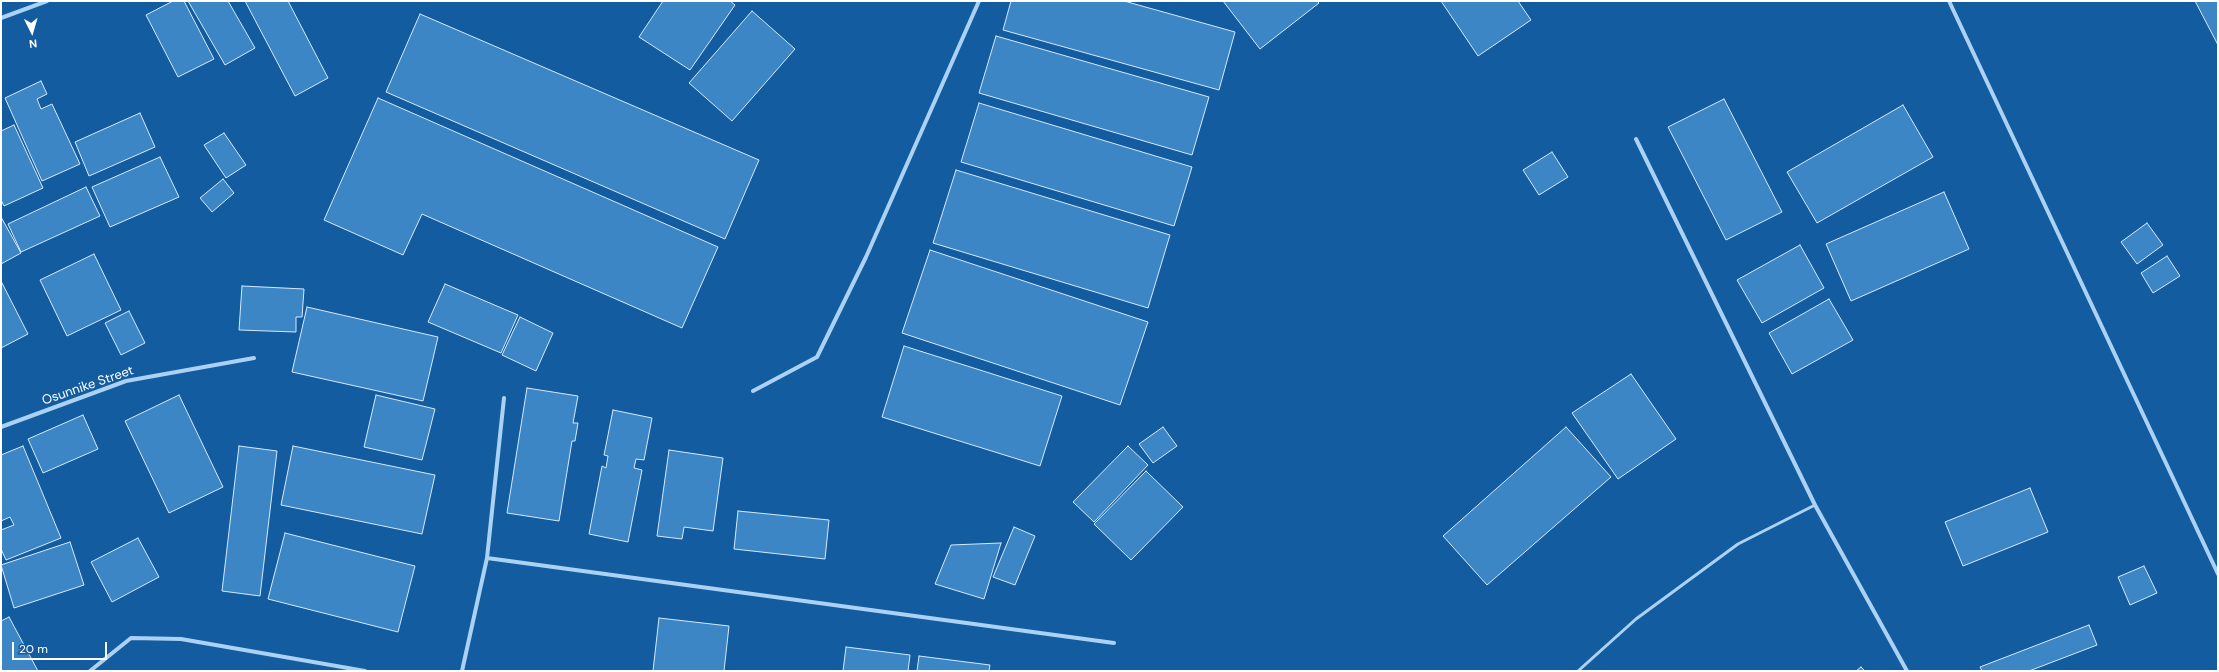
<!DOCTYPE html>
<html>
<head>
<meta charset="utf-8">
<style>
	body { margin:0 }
	#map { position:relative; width:2219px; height:672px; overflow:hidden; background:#135c9f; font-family:"DM Sans",sans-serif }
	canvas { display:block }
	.frame { position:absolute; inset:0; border:2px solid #fff; pointer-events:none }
	.north { position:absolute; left:12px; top:12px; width:40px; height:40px; -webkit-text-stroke:3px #135c9f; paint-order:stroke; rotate:175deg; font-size:11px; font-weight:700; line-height:16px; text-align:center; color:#fff }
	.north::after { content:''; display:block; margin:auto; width:14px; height:18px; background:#fff; clip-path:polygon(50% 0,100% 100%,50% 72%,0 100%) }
	.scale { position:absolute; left:12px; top:642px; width:95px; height:18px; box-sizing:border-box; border:2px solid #fff; border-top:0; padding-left:5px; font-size:12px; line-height:14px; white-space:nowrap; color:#fff; -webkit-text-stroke:3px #135c9f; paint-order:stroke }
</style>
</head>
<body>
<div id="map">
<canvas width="2219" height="672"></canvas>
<div class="frame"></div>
<div class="north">N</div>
<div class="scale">20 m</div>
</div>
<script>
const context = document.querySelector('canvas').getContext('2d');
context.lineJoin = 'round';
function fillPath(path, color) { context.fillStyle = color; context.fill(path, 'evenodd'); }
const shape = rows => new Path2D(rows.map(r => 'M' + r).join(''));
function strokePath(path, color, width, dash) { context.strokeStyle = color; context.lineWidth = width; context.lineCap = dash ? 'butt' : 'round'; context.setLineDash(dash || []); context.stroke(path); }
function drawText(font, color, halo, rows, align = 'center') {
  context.font = font + ' "DM Sans",sans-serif'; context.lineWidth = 3; context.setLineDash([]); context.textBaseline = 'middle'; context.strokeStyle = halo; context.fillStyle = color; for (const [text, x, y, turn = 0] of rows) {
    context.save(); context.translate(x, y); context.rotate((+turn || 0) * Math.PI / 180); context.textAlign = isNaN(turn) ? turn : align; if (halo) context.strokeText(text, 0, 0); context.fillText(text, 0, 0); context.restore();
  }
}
const building = shape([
	[173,1,184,1,214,59,178,77,146,15,173,1],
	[188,1,228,1,255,48,225,65,188,1],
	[245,1,288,1,328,78,295,96,245,1],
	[663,1,730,1,735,5,690,70,639,37,663,1],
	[1011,1,1124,1,1235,32,1219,90,1003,30,1011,1],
	[1223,1,1317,1,1319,3,1260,49,1223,1],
	[1441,1,1518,1,1531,20,1478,56,1441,1],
	[2195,1,2218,1,2218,45,2195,1],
	[752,11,795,49,732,121,689,83,752,11],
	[420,14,759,160,725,239,386,92,420,14],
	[996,36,1209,97,1192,155,979,93,996,36],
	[41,81,47,94,37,99,41,109,52,104,80,164,42,181,5,98,41,81],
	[378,98,718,247,682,328,422,214,403,255,324,220,378,98],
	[1724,99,1782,212,1726,240,1668,127,1724,99],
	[979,103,1192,167,1174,226,961,162,979,103],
	[1903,105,1933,157,1817,223,1787,172,1903,105],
	[140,113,155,147,89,176,75,142,140,113],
	[14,125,43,188,4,206,1,200,1,131,14,125],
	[224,133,246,165,226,178,204,145,224,133],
	[1552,152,1568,177,1539,195,1523,170,1552,152],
	[160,157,179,197,110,227,92,187,160,157],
	[956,170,1170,235,1148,308,933,243,956,170],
	[223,179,234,193,212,212,200,198,223,179],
	[86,187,100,216,21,252,8,224,86,187],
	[1944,192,1969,249,1851,301,1826,244,1944,192],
	[1,217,21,253,1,264,1,217],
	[2147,223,2163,245,2137,264,2121,242,2147,223],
	[1800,245,1824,288,1762,323,1737,280,1800,245],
	[930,250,1148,322,1120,405,902,333,930,250],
	[94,254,121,310,67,336,40,280,94,254],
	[2167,256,2180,276,2153,293,2141,273,2167,256],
	[1,281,28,334,1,348,1,281],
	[445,284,518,315,501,353,428,322,445,284],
	[242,286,304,289,302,317,296,317,296,332,239,330,242,286],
	[1829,299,1853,340,1792,374,1769,333,1829,299],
	[307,307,438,337,423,401,292,372,307,307],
	[129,311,145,343,121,355,105,323,129,311],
	[520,317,553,333,536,371,502,355,520,317],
	[904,346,1062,396,1040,466,882,417,904,346],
	[1631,374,1676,439,1618,479,1572,413,1631,374],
	[527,388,578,396,573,423,578,423,575,441,572,441,559,521,507,513,527,388],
	[179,395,223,487,169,513,125,421,179,395],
	[376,395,435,409,422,460,364,447,376,395],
	[613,410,652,418,644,460,636,459,634,468,642,470,628,542,589,534,602,466,606,468,608,456,604,455,613,410],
	[83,415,98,449,43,473,28,439,83,415],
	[1163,427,1177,446,1153,463,1139,444,1163,427],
	[1566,427,1611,477,1487,585,1443,536,1566,427],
	[23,446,61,538,6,560,1,549,1,530,14,525,10,517,1,521,1,455,23,446],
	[239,446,277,451,260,596,222,591,239,446],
	[293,446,435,475,422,534,281,505,293,446],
	[1128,446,1148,465,1094,522,1073,502,1128,446],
	[669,450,723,458,713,531,684,527,682,539,657,536,669,450],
	[1146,471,1183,507,1131,560,1094,524,1146,471],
	[2030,488,2048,532,1963,566,1945,522,2030,488],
	[738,511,829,520,825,559,734,549,738,511],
	[1014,527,1035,536,1015,585,993,577,1014,527],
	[285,533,415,566,398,632,268,599,285,533],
	[138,538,159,577,112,602,91,562,138,538],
	[70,542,84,585,14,608,1,565,70,542],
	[1001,543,984,599,935,584,951,545,1001,543],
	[2144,566,2157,593,2130,605,2118,577,2144,566],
	[9,617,38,671,1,671,1,621,9,617],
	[659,618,729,626,724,671,653,671,659,618],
	[2089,625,2097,645,2029,671,1982,671,1980,667,2089,625],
	[846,647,910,655,908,671,843,671,846,647],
	[919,656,990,665,989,671,917,671,919,656],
	[1861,667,1865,671,1856,671,1861,667]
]);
fillPath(building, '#3d86c5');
strokePath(building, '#d4eafd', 1);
strokePath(shape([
	[1578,671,1636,619,1738,544,1815,505]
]), '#abd2f4', 3);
strokePath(shape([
	[1949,1,2218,574],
	[1,18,47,1],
	[1636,139,1815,505,1907,671],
	[753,391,817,357,866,257,979,1],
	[1,427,126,381,254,358],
	[487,558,1114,643],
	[90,671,131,638,181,639,365,671],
	[462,671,487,558,504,398]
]), '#abd2f4', 4);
drawText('13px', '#fff', '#135c9f', [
	["Osunnike Street",88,386,-19]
]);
</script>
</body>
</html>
